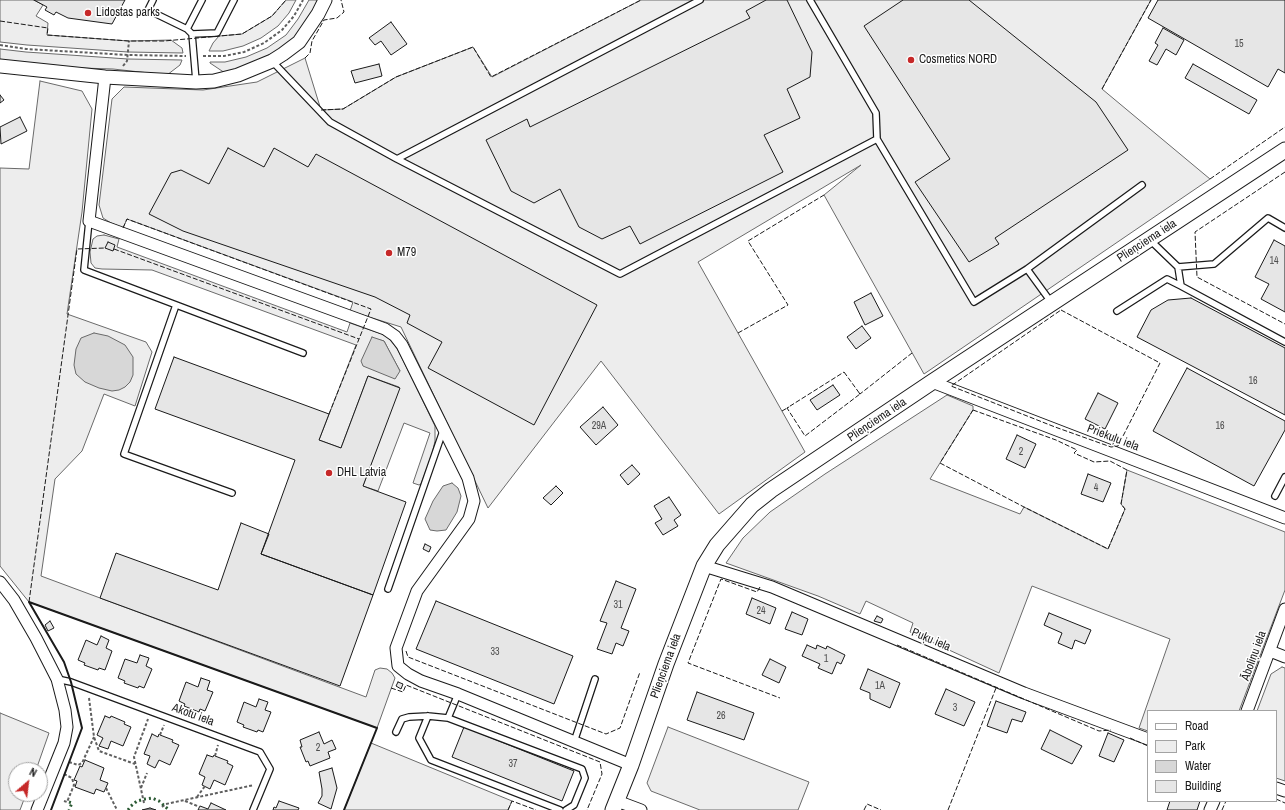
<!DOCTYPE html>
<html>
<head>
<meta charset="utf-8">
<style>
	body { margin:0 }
	#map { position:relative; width:1285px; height:810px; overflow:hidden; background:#fff; font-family:"Archivo Narrow",sans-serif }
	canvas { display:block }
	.legend { position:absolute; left:1147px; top:710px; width:130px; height:92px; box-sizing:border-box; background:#fff; border:1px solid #a3a3a3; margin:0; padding:5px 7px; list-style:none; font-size:12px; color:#1a1a1a }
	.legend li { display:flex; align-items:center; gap:8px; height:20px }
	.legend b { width:20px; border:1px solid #a3a3a3 }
	.north { position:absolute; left:8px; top:762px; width:40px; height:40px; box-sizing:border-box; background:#fff; border:1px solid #a3a3a3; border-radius:50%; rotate:28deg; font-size:11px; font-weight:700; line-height:16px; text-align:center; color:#1a1a1a }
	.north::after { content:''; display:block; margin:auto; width:14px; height:18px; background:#c62828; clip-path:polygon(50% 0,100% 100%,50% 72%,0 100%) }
</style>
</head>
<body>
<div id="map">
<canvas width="1285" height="810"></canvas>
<ul class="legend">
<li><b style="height:5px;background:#fff"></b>Road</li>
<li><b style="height:11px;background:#ededed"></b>Park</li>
<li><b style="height:11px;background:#d7d7d7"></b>Water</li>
<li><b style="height:11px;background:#e6e6e6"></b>Building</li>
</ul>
<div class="north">N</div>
</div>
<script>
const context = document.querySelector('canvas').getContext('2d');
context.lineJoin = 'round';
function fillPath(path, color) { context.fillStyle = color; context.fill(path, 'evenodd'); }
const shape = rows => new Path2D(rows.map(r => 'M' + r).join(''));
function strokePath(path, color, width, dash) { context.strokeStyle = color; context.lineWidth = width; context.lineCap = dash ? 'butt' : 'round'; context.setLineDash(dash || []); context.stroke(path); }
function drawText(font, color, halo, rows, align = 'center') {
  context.font = font + ' "Archivo Narrow",sans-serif'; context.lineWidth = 3; context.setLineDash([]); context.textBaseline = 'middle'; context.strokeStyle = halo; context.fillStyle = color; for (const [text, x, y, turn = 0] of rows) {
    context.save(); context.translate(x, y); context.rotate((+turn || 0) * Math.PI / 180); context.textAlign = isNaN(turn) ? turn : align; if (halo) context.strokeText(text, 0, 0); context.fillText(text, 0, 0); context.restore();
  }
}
const green = shape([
	[0,0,34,0,43,5,36,16,48,23,47,35,129,41,171,40,182,48,183,53,128,52,27,45,0,42,0,0],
	[286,0,296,0,289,13,278,26,261,38,243,46,223,51,209,51,213,43,219,36,242,34,272,16,286,0],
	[309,0,320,0,298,35,283,48,251,64,225,73,210,63,210,62,225,62,246,57,267,48,286,35,298,19,309,0],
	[641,0,1151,0,1102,89,1210,179,924,374,824,195,861,165,698,262,805,452,719,514,601,361,488,508,401,327,350,311,353,302,127,219,123,228,111,223,103,218,99,205,112,99,124,87,203,90,257,82,305,58,321,110,343,109,396,77,473,47,492,77,641,0],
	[0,49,26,52,128,59,182,60,180,65,167,75,113,69,50,67,0,62,0,49],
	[40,81,82,91,92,109,82,212,67,314,146,342,152,352,135,406,104,394,82,451,55,479,41,576,366,697,375,670,380,668,387,669,392,673,395,678,377,728,29,602,0,566,0,168,29,169,40,81],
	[104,235,119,239,117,247,347,332,350,323,387,336,398,350,435,426,435,441,432,454,421,484,419,485,413,483,430,433,404,423,378,491,363,486,399,387,368,376,341,448,319,440,356,345,152,270,102,269,95,268,91,263,90,252,93,239,97,236,104,235],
	[372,338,384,341,400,371,372,338],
	[947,395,973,406,973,410,930,479,1020,514,1024,507,1108,549,1125,509,1121,504,1127,470,1285,532,1285,590,1239,711,1148,711,1148,731,1139,728,1170,639,1032,586,999,673,910,632,913,623,866,601,860,614,818,596,726,563,743,538,770,512,825,474,947,395],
	[1282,667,1285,668,1285,781,1276,778,1276,711,1257,711,1271,674,1282,667],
	[0,713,49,733,36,770,16,770,16,794,26,794,20,810,0,810,0,713],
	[668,727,809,782,798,810,700,810,651,791,647,783,668,727],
	[371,743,512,801,508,810,344,810,371,743]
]);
fillPath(green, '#ededed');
strokePath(green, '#6a6a6a', 1);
const water = shape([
	[94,333,108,336,125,345,133,357,133,375,130,382,125,387,119,390,112,391,99,388,85,382,76,374,74,365,76,349,81,338,94,333],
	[372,337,384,341,400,371,395,379,363,366,361,361,372,337],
	[452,483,458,488,461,496,457,512,446,530,437,531,430,530,425,519,433,501,443,486,452,483]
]);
fillPath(water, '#d7d7d7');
strokePath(water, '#6a6a6a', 1);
const building = shape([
	[34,0,125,0,112,24,68,18,56,12,54,15,45,10,47,7,34,0],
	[766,0,787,0,812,52,810,77,787,89,800,118,764,135,783,172,640,244,630,226,602,239,579,227,560,189,534,203,511,191,486,140,527,119,530,127,750,18,746,11,766,0],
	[903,0,969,0,1096,102,1128,150,995,238,999,244,969,262,915,182,950,159,864,26,903,0],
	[1158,0,1285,0,1285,73,1278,69,1268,87,1148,18,1158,0],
	[391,22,407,44,391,55,381,41,375,45,369,38,391,22],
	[1163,28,1184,40,1176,55,1166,49,1157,65,1149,61,1158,45,1155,43,1163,28],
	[379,64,382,76,355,83,351,71,379,64],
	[1193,64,1257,100,1249,114,1185,78,1193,64],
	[0,95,4,100,0,103,0,95],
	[20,117,27,131,1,144,0,127,20,117],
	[228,148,264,167,274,148,308,167,316,154,597,305,534,425,428,368,442,342,407,323,410,315,375,297,183,231,149,214,171,173,181,170,209,184,228,148],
	[1274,240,1285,246,1285,312,1261,299,1269,284,1255,277,1274,240],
	[108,242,115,245,113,251,105,248,108,242],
	[871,293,883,316,865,325,854,302,871,293],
	[1191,298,1285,348,1285,415,1137,337,1151,310,1168,300,1191,298],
	[862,326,871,338,856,349,847,337,862,326],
	[174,357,329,414,319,440,341,448,368,376,400,388,363,486,406,502,373,595,261,554,295,460,155,409,174,357],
	[1187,368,1285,421,1285,430,1254,486,1153,431,1187,368],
	[833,385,840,395,817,410,810,400,833,385],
	[1098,393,1118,403,1105,429,1085,419,1098,393],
	[603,407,618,425,596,445,580,427,603,407],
	[1017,435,1036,444,1025,468,1006,459,1017,435],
	[632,465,640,474,628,485,620,475,632,465],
	[1088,474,1111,483,1103,502,1081,494,1088,474],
	[556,486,563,493,551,505,543,498,556,486],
	[669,497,681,515,674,520,678,526,663,535,655,523,662,519,654,506,669,497],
	[241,523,269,534,261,554,373,595,340,686,100,598,116,553,218,590,241,523],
	[425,544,431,547,429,552,423,549,425,544],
	[616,581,636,589,621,628,629,631,623,646,616,643,612,654,597,649,607,623,600,621,616,581],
	[752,598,776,608,770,624,746,614,752,598],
	[436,601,573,656,554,704,416,649,436,601],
	[792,612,808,619,802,635,785,629,792,612],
	[1049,613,1091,630,1085,644,1075,640,1072,649,1058,643,1062,633,1044,625,1049,613],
	[877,616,883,619,881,623,874,621,877,616],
	[50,621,54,628,48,631,45,625,50,621],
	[101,636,109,640,106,648,112,651,105,670,99,668,98,670,84,665,85,663,78,660,86,640,97,645,101,636],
	[807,645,816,649,817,645,826,649,827,646,845,655,841,664,837,662,832,674,818,668,820,664,802,656,807,645],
	[140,655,149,658,146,666,152,669,144,688,139,686,138,688,124,683,125,681,118,678,125,659,137,663,140,655],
	[770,659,786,667,779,683,762,675,770,659],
	[868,669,900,683,890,708,870,699,870,693,860,689,868,669],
	[201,678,210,681,207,690,213,692,205,711,200,709,199,712,184,706,185,704,179,701,186,682,198,687,201,678],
	[398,682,403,684,401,689,396,686,398,682],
	[946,689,975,702,964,726,935,714,946,689],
	[697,692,754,713,744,740,687,720,697,692],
	[259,699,268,702,265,710,271,712,263,732,258,730,257,732,243,727,244,725,237,722,244,702,256,707,259,699],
	[996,701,1026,712,1022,722,1012,719,1007,733,987,726,996,701],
	[105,716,110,718,111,716,125,722,124,724,131,727,123,746,111,741,108,749,99,746,103,738,97,735,105,716],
	[464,727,574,771,562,801,452,757,464,727],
	[1050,730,1082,746,1072,764,1041,749,1050,730],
	[319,732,324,744,332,740,336,749,328,752,330,758,310,766,308,761,306,762,300,747,302,747,300,740,319,732],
	[1108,733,1124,740,1114,762,1099,756,1108,733],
	[152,734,158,737,159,734,160,735,173,740,172,742,179,745,170,765,159,760,155,768,147,764,150,756,144,754,152,734],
	[207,755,213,757,214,755,215,756,228,761,227,763,233,766,225,785,214,780,210,789,202,785,205,777,199,774,207,755],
	[85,760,104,768,100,780,108,783,104,792,96,789,94,794,75,787,77,781,74,780,80,766,82,767,85,760],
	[332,768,337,788,331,809,318,803,322,796,322,789,319,772,332,768],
	[279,801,299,808,298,810,273,810,274,807,276,808,279,801],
	[1170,801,1200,801,1197,810,1167,810,1170,801],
	[211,803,226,810,198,810,200,806,208,809,211,803],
	[150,808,156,810,142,810,150,808]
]);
fillPath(building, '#e6e6e6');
strokePath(building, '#1a1a1a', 1);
const service = shape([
	[153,0,148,10,187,29,192,34,196,81],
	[700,0,397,159,620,274,877,139],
	[810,0,876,113,877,139,974,302,1027,269,1142,185],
	[187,29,202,0],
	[192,34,217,33,234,0],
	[272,61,330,122,397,159],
	[89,221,84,270,303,353],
	[1150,240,1178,267,1214,264,1268,218,1285,228],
	[1027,269,1051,302],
	[1181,286,1285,342],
	[176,305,124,454,232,493],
	[1117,311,1167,279,1181,286,1178,267],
	[1275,496,1285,477],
	[388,589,443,431],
	[57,679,71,682,260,752,270,769,253,810],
	[428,716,419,738,431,760,560,810],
	[448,718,582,769,585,778,574,805,566,810],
	[396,732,402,719,409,717,428,716,448,718,458,694],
	[574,742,595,679]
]);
const minor = shape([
	[105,77,89,221,385,329,395,336,402,345,468,478,474,501,469,519,417,591,396,648,398,666,408,674,421,681,458,694,631,765],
	[932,382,1285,518],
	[704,566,772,587,1024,693,1148,739],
	[0,582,14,600,36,638,57,679,65,710,67,727,64,743,37,810],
	[1270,651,1285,657],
	[1247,711,1285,609],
	[1276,788,1285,791],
	[617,801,641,810],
	[1210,810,1214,801]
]);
const tertiary = shape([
	[0,66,105,77,196,82,214,81,238,75,272,61,283,54,299,42,318,14,325,0]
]);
const secondary = shape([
	[613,810,631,765,666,664,704,566,717,545,752,505,771,490,932,382,1285,150]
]);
strokePath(service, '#1a1a1a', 8);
strokePath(minor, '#1a1a1a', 13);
strokePath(tertiary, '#1a1a1a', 15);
strokePath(secondary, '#1a1a1a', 17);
strokePath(shape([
	[0,45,26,49,128,55,186,56],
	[203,56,224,56,244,52,264,43,282,30,294,16,303,0],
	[123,66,127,61,129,41],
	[89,698,94,737,99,751,135,764],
	[160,735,164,725],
	[215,756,218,745],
	[69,762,78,765,82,763,94,737],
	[64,774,72,778,74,785,67,802,64,801],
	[106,788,117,810],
	[141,788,147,773],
	[197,797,205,786],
	[185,801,200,807],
	[144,803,134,757,148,719],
	[162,807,166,804,254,785]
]), '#5f5f5f', 2, [3, 2]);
strokePath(service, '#fff', 5.5);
strokePath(minor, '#fff', 11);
strokePath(tertiary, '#fff', 13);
strokePath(secondary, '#fff', 15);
strokePath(shape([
	[69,802,72,803,69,810],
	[128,810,131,806,137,801,145,799,152,798,159,801,169,810]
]), '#2b5a34', 3, [2, 3]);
strokePath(shape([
	[0,21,48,28,47,35,129,41,164,41,242,34,272,16,286,0],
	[305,58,310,53,312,41,324,20,337,18,344,12,341,0],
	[1102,89,1151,0],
	[321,110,343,109,396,77,473,47,491,77,641,0],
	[1285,172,1195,232,1197,277,1285,324],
	[1210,179,1285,127],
	[123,228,127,219,371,309,329,414],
	[114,249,359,339],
	[1061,310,1160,363,1118,446,1111,447,1055,427,951,386,1061,310],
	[738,333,788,305,748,241,824,195],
	[844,372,860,394,805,436,787,408,844,372],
	[859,393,860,394,912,353],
	[973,410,1056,440,1077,450,1074,453,1094,462,1110,461,1127,470,1121,504,1125,509,1108,549,1024,507,940,463,973,410],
	[782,411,789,407],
	[760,587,757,592,721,579,688,663,780,698],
	[29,602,77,249,105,248],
	[897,645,1099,731,1111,730],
	[406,651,408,657,606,734,620,728,640,672],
	[391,688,403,692,406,685,600,762,602,774,587,810],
	[1130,738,1148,746],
	[1276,799,1285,803],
	[508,810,512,801,536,810],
	[864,810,867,804,881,810],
	[948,810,996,688],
	[1222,810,1226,801]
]), '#1a1a1a', 1, [5, 2]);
strokePath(shape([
	[29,602,377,728,344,810],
	[29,602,64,662,71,682,82,728,51,810]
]), '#1a1a1a', 2);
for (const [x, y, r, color] of [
	[88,13,4,"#c62828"],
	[911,60,4,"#c62828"],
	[389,253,4,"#c62828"],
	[329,473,4,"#c62828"]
]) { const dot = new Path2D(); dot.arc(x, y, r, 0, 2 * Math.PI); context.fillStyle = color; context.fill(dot); strokePath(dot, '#fff', 1.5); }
drawText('10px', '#4d4d4d', null, [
	["15",1239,44],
	["14",1274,261],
	["16",1253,381],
	["29A",599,426],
	["16",1220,426],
	["2",1021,452],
	["4",1096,488],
	["31",618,605],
	["24",761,611],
	["33",495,652],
	["1",826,659],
	["1A",880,686],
	["3",955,708],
	["26",721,716],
	["2",318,748],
	["37",513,764]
]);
drawText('12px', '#1a1a1a', '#fff', [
	["Lidostas parks",96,13],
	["Cosmetics NORD",919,60],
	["M79",397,253],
	["DHL Latvia",337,473]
], 'left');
drawText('12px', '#1a1a1a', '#fff', [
	["Plieņciema iela",1147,241,-33],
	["Plieņciema iela",877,420,-34],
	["Priekuļu iela",1113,438,21],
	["Puķu iela",931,640,23],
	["Āboliņu iela",1254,656,-70],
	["Plieņciema iela",666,666,-70],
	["Akotu iela",193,715,20]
]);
</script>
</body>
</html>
